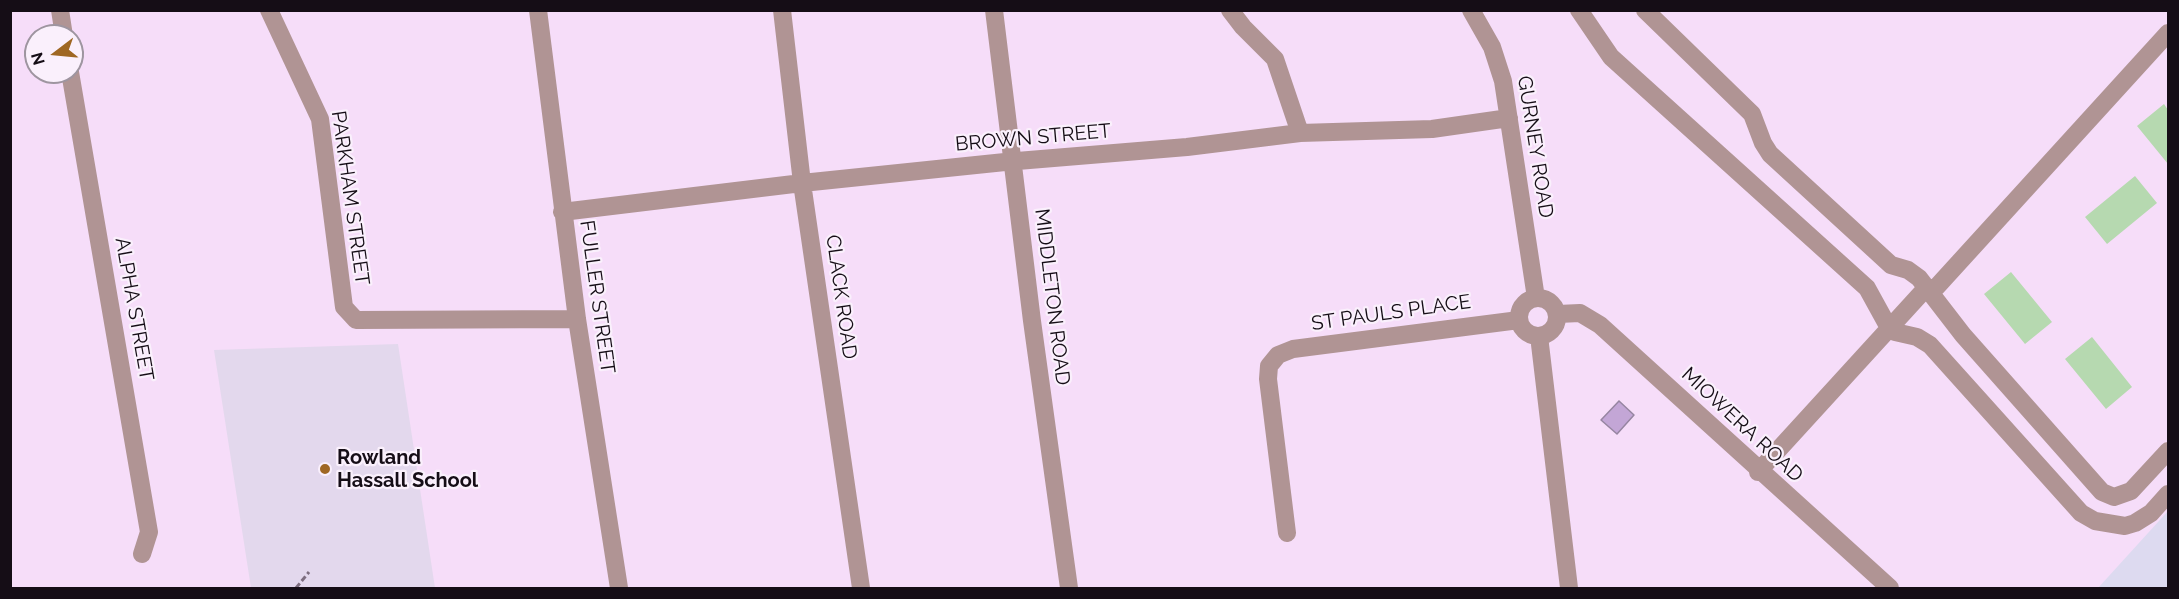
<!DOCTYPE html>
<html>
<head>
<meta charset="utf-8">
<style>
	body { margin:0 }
	#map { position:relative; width:2179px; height:599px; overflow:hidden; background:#f6ddf9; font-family:Raleway,sans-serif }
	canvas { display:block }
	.frame { position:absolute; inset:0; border:12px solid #150d16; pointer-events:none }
	.north { position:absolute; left:24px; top:24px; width:60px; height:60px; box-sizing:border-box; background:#faf0fc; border:2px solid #9e95a0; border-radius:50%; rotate:254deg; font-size:16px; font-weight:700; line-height:24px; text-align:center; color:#150d16 }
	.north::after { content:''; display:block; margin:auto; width:21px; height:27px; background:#9f6723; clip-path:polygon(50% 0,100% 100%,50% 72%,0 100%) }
</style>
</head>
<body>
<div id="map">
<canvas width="2179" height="599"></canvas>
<div class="frame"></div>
<div class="north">N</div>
</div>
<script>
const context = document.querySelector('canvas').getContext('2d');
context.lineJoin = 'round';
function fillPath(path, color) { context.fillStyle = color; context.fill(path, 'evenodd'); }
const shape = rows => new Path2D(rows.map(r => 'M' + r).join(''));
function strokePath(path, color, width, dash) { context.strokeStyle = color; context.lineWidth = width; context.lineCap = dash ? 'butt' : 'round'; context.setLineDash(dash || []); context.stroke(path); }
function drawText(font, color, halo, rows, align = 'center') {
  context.font = font + ' Raleway,sans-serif'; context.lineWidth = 4.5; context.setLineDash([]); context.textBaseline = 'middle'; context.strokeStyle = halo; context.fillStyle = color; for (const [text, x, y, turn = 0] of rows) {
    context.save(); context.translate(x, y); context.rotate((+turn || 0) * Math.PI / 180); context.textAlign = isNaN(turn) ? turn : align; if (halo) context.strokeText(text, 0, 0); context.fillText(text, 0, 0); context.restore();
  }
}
fillPath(shape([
	[2168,511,2168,588,2098,588]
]), '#dddaf0');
fillPath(shape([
	[398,344,435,588,251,588,214,350]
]), '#e3d8ed');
fillPath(shape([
	[2164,104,2168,110,2168,164,2137,126],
	[2135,176,2157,203,2107,244,2085,217],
	[2011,272,2052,322,2025,344,1984,294],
	[2092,337,2132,387,2106,409,2065,359]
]), '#b6d9b0');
const building = shape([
	[1619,401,1634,415,1617,434,1601,420,1619,401]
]);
fillPath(building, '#c3a6d6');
strokePath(building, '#9685a1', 1.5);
strokePath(shape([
	[296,588,309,572]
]), '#7d6d7f', 3, [6, 3]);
strokePath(shape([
	[60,10,64,36],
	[269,10,320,119,344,307,356,320,577,319],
	[538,10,577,319,619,588],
	[782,10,802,183,861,588],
	[994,10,1032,321,1069,588],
	[1230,10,1243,27,1275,59,1300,133],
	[1471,10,1492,47,1503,81,1536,298],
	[1579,10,1611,57,1867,288,1889,328,1895,332,1917,337,1930,345,2081,513,2095,521,2125,526,2135,523,2151,513,2168,494],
	[1645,10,1752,114,1763,143,1770,154,1891,265,1908,270,1919,278,1963,335,2102,492,2114,497,2131,491,2168,451],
	[70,72,149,532,142,554],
	[562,212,802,183,1005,162,1187,147,1300,133,1432,129,1509,118],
	[1932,292,2168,33],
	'1519 317a19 19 0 1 1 38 0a19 19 0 1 1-38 0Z',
	[1558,314,1580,313,1600,325,1890,588],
	[1539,336,1569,588],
	[1758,472,1927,287],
	[1287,533,1268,379,1269,366,1278,355,1293,349,1519,320]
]), '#b09494', 18);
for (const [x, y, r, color] of [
	[325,469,6,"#9f6723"]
]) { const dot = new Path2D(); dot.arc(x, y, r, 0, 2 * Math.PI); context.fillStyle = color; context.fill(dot); strokePath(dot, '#faf0fc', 2); }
drawText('20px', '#150d16', '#faf0fc', [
	["BROWN STREET",1033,138,-5],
	["GURNEY ROAD",1535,147,81],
	["PARKHAM STREET",350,198,82],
	["FULLER STREET",597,297,82],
	["CLACK ROAD",841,297,82],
	["MIDDLETON ROAD",1052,297,83],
	["ALPHA STREET",134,309,80],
	["ST PAULS PLACE",1391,313,-8],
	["MIOWERA ROAD",1742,425,43]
]);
drawText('bold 20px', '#150d16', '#faf0fc', [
	["Rowland",337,458],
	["Hassall School",337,481]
], 'left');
</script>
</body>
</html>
